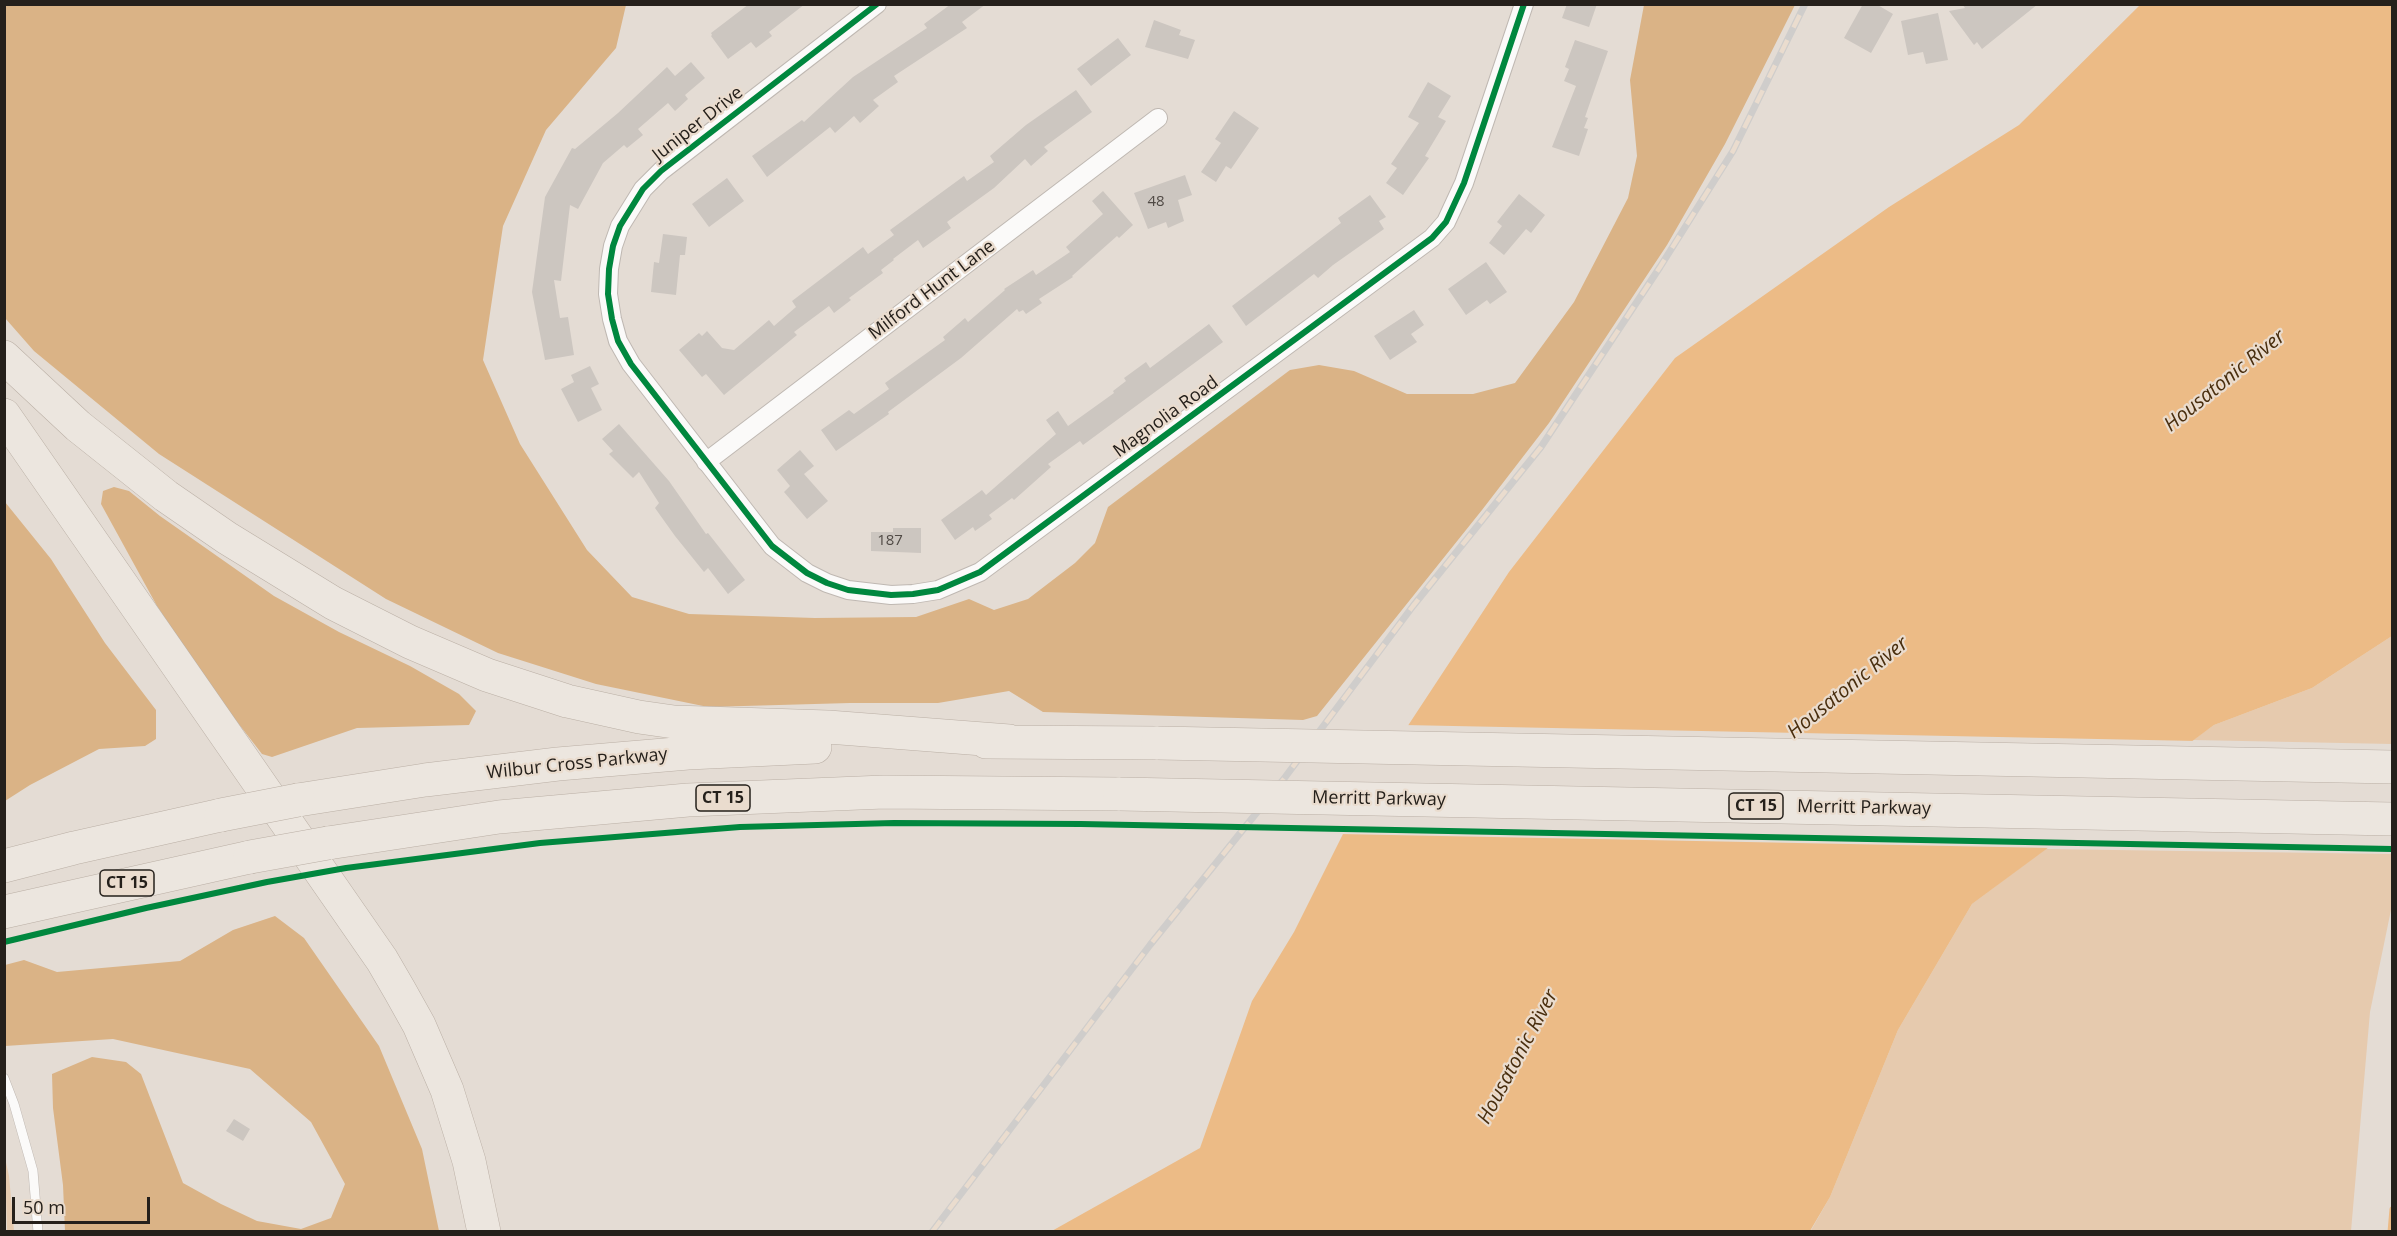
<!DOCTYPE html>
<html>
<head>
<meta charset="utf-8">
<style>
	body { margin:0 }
	#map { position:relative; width:2397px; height:1236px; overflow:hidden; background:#e4dcd4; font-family:"Open Sans",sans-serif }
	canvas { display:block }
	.frame { position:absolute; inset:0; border:6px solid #25201b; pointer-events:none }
	.scale { position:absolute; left:12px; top:1197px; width:138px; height:27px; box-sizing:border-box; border:3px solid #25201b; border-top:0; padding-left:8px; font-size:18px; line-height:21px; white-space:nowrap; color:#25201b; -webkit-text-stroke:4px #eadcce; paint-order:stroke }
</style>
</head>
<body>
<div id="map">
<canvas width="2397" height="1236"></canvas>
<div class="frame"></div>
<div class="scale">50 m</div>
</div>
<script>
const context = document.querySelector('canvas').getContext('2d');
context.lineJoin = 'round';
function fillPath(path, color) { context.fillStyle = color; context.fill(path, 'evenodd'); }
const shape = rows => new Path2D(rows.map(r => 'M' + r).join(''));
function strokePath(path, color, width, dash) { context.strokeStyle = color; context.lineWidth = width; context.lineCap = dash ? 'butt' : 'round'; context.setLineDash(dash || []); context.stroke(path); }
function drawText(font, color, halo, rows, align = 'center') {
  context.font = font + ' "Open Sans",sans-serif'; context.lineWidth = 4.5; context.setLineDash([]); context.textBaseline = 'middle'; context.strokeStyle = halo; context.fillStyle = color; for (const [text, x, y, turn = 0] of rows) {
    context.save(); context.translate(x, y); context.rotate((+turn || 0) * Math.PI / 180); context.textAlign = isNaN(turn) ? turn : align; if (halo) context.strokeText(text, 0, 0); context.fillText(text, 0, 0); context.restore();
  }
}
fillPath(shape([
	[2392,636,2392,744,2193,740,2214,725,2312,688],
	[2045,849,2392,854,2392,905,2370,1012,2351,1231,1810,1232,1830,1197,1898,1030,1972,904],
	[5,1158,9,1176,14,1231,7,1231]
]), '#e6caae');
fillPath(shape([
	[4,5,626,5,616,48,546,130,503,226,483,360,520,444,587,550,632,597,689,614,815,618,916,617,969,599,994,610,1028,599,1075,563,1095,543,1108,507,1290,370,1319,365,1354,371,1407,394,1473,394,1515,383,1574,302,1628,198,1637,156,1630,80,1644,5,1795,5,1725,144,1667,245,1549,423,1482,510,1317,716,1303,720,1043,712,1009,691,938,703,850,703,708,707,596,684,498,653,386,599,159,454,34,351,5,318],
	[114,487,129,491,160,516,274,596,339,632,410,666,459,694,476,711,469,725,357,728,272,757,262,754,214,692,157,606,101,504,103,491],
	[5,502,51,559,105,643,156,710,156,739,145,746,99,749,30,785,5,801],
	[275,916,304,938,379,1046,422,1149,439,1231,65,1231,63,1185,53,1108,52,1074,92,1057,126,1062,141,1074,183,1183,221,1204,257,1221,301,1229,331,1218,345,1184,311,1122,250,1069,113,1039,5,1046,5,965,24,960,57,972,180,961,233,930]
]), '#dab386');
fillPath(shape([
	[2140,5,2392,5,2392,636,2312,688,2214,725,1972,904,1898,1030,1830,1197,1810,1231,1050,1232,1200,1148,1252,1001,1294,932,1363,794,1509,572,1675,358,1889,207,2019,125]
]), '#ecbb86');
fillPath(shape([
	[1404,725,2197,741,2052,848,1340,834,1361,792]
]), '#e4dcd4');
strokePath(shape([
	[2390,1232,2392,1209]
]), '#ecbb86', 5);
fillPath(shape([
	[749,4,805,4,769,32,772,36,756,48,751,42,728,59,711,36,712,35,711,33],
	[951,4,986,4,962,22,967,28,894,76,898,82,873,100,879,106,860,123,854,116,835,133,830,127,767,177,752,156,802,120,804,122,853,77,927,28,924,24],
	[1567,4,1597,4,1589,27,1562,18],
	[1863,4,1876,4,1893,14,1871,53,1844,38],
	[1962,4,2038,4,1982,49,1977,42,1974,45,1949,11,1965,8],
	[1938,13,1948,60,1926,64,1923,52,1908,55,1901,21],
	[1154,20,1181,30,1179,35,1195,40,1188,59,1145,47],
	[1118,38,1131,55,1091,86,1077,69],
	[1575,40,1608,51,1585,117,1588,118,1584,128,1588,129,1579,156,1552,147,1576,86,1564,81,1569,69,1565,67],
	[691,62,705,78,685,95,688,99,675,111,668,103,638,129,643,135,627,148,624,145,603,163,578,209,570,205,561,281,554,280,560,318,568,317,574,355,545,360,532,292,545,197,572,148,575,149,618,113,667,67,675,76],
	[1428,82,1451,96,1438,117,1446,121,1425,156,1429,158,1403,195,1386,183,1397,168,1391,164,1419,123,1408,117],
	[1076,90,1092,112,1044,147,1048,151,1031,166,1025,159,994,188,947,222,951,228,923,248,918,240,893,259,894,260,881,270,883,273,849,298,851,300,834,313,829,306,794,332,797,335,724,395,706,374,702,377,679,350,699,333,702,336,707,331,722,348,734,350,769,320,774,326,796,307,792,301,863,247,868,254,894,235,890,230,964,176,967,181,994,162,990,156,1026,125],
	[1234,111,1259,128,1231,169,1226,166,1216,182,1201,172,1221,143,1215,139],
	[1185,175,1192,195,1178,200,1184,221,1168,228,1166,222,1148,229,1134,193],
	[727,178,744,201,709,227,692,204],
	[1103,191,1133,225,1119,238,1117,236,1072,276,1073,277,1039,299,1042,303,1026,314,1023,310,1019,312,1017,309,961,358,888,412,889,414,836,451,821,430,849,410,854,414,889,389,885,383,945,340,943,337,965,318,968,322,1005,290,1004,289,1033,270,1036,275,1070,252,1066,247,1103,214,1092,201],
	[1519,194,1545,215,1531,233,1526,229,1504,255,1489,243,1502,226,1497,222],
	[1370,195,1386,217,1379,221,1384,229,1333,265,1318,278,1314,274,1246,326,1232,306,1341,223,1338,218],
	[663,234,687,237,685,255,680,255,676,295,651,292,654,262,659,263],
	[1486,262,1507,292,1490,304,1487,300,1466,315,1448,289],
	[1414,310,1424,325,1411,334,1417,342,1390,360,1374,336],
	[1209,324,1223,342,1083,445,1080,441,1048,464,1051,467,1014,500,1012,498,989,515,992,519,975,531,973,527,955,540,941,520,982,490,986,495,1056,434,1046,420,1058,411,1068,426,1114,393,1113,391,1126,381,1124,378,1146,362,1150,368],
	[590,366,599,384,591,388,602,410,578,422,561,389,574,382,571,375],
	[619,424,669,481,706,534,708,533,745,580,728,594,708,568,704,572,675,536,655,508,659,503,639,472,633,478,609,454,613,451,602,439],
	[800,450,814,466,804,474,828,501,807,519,784,492,790,486,777,470],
	[893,528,921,528,921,553,871,551,871,532,893,532],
	[234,1119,250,1129,243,1141,226,1131]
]), '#ccc6c0');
const service = shape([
	[4,1078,14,1104,33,1171,38,1232]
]);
const minor = shape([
	[877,4,661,171,643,189,620,226,613,246,609,269,608,294,612,319,618,341,631,364,772,546,807,573,827,583,848,590,891,595,913,594,938,590,980,572,1432,238,1446,222,1464,183,1524,4],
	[706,462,1158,118]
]);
const motorway = shape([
	[4,357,78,426,166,496,227,538,333,603,410,642,487,675,567,701,639,717,674,722,828,727,1009,741],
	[4,415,382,960,400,991,419,1025,447,1090,469,1161,484,1232],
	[986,742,1158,743],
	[298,800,425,780,558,764,688,753,815,747],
	[328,843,499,817,688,800,884,792,1120,794],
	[4,866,74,848,221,815],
	[4,912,250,857]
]);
strokePath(service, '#bfb8b2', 10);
strokePath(minor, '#bfb8b2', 20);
strokePath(motorway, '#baafa5', 34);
strokePath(service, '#fbfaf9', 9);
strokePath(minor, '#fbfaf9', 18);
strokePath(motorway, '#ece6df', 33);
const rail = shape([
	[932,1232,1150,945,1283,780,1413,606,1541,447,1660,267,1733,151,1805,4]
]);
strokePath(rail, '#cfcdcb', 7);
strokePath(rail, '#eadcce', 4.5, [14]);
const motorwayBridge = shape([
	[1158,743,2392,767],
	[1120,794,2392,819],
	[221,815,298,800],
	[250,857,328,843]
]);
strokePath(motorwayBridge, '#baafa5', 34, []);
strokePath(motorwayBridge, '#ece6df', 33);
strokePath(shape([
	[877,4,661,171,643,189,620,226,613,246,609,269,608,294,612,319,618,341,631,364,772,546,807,573,827,583,848,590,891,595,913,594,938,590,980,572,1432,238,1446,222,1464,183,1524,4],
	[4,942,146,908,267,882,346,868,540,843,740,827,894,823,1081,824,2392,849]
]), '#00873e', 6);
drawText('15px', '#504a45', null, [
	["48",1156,202],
	["187",890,541]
]);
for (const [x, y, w] of [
	[723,798,54],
	[1756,806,54],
	[127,883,54]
]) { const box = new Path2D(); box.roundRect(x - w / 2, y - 13, w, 26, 4.5); context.fillStyle = '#eadcce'; context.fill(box); strokePath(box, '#25201b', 1.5); }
drawText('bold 16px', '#25201b', null, [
	["CT 15",723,798],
	["CT 15",1756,806],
	["CT 15",127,883]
]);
drawText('18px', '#25201b', '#eadcce', [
	["Juniper Drive",698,124,-38],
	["Milford Hunt Lane",932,290,-37],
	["Magnolia Road",1166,417,-36],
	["Wilbur Cross Parkway",577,764,-6],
	["Merritt Parkway",1379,799,1],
	["Merritt Parkway",1864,808,1]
]);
drawText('italic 20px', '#492e0e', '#eadcce', [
	["Housatonic River",2225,381,-39],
	["Housatonic River",1848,688,-39],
	["Housatonic River",1518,1057,-62]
]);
</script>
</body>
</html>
